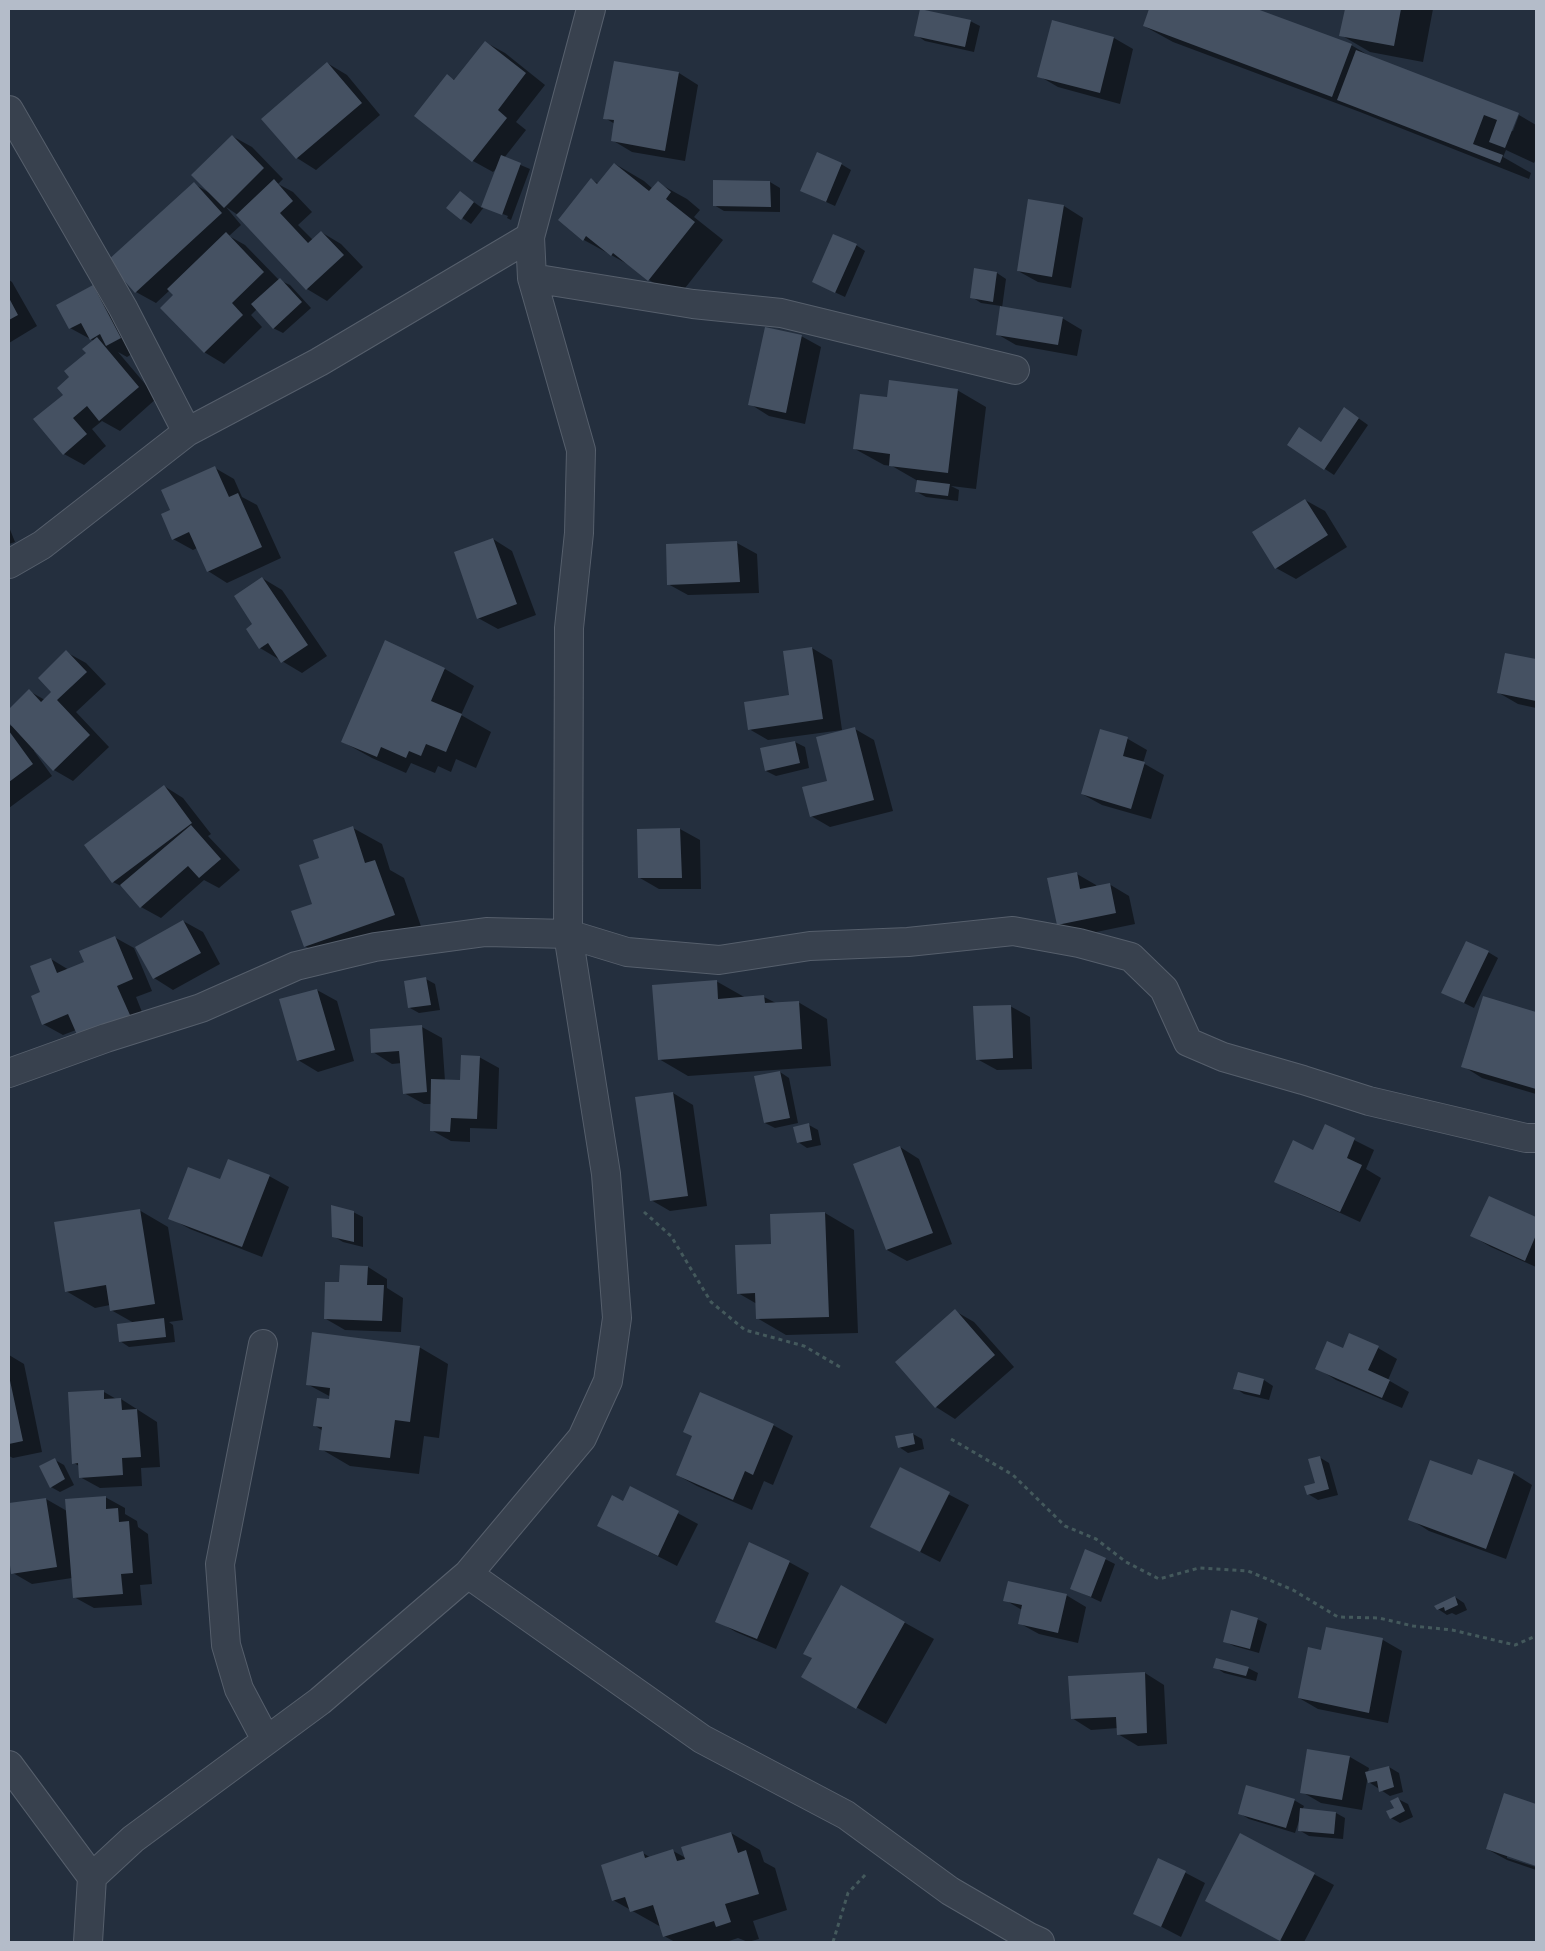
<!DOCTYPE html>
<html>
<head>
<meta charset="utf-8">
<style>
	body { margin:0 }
	#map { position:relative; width:1545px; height:1951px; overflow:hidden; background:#242f3e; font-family:"Source Sans 3",sans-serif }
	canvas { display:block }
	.frame { position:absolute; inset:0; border:10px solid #b4bcc9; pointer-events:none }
</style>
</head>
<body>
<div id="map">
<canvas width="1545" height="1951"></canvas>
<div class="frame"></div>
</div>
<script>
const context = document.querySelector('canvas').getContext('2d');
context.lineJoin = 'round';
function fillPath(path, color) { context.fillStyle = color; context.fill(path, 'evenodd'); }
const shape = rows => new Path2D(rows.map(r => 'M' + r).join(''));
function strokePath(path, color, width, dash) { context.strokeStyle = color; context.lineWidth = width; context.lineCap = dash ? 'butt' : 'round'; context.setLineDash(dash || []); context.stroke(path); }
fillPath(shape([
	[1150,9,1253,9,1351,45,1375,59,1517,114,1510,131,1513,131,1519,115,1536,125,1536,159,1534,163,1506,150,1503,157,1531,173,1529,179,1360,112,1173,42,1144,26],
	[1346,9,1433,9,1423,62,1370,52,1341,35],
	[970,21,980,26,974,52,925,41,916,35],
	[1052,21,1114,38,1133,49,1120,104,1058,87,1039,76],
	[485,42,505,53,545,85,516,122,526,130,504,158,530,169,511,220,507,218,508,216,484,207,471,224,448,208,460,192,482,208,497,168,493,172,473,161,416,116,447,76,455,80],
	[327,63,347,75,380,115,316,170,297,158,263,119],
	[679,73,698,85,685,161,632,152,612,140,615,124,605,118],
	[232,136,252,147,283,179,278,184,293,192,312,212,298,225,313,240,321,232,341,244,363,267,327,301,307,289,238,215,226,207,241,225,229,236,245,245,279,280,290,285,311,308,283,333,273,328,257,309,251,315,262,327,224,364,204,352,175,295,170,290,156,303,136,292,194,184,210,193],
	[615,164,644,181,653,189,658,183,687,199,700,210,694,217,723,240,678,297,649,280,631,266,584,240,592,180,599,184],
	[841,164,851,170,835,206,802,191],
	[714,181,770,182,780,188,780,212,724,211,714,205],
	[1029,201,1064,206,1083,218,1071,288,1038,282,1018,271],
	[856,245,865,251,845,297,813,282],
	[975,270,997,273,1006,279,1002,308,1062,318,1082,330,1077,356,1016,345,997,334,1001,306,981,303,972,297],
	[9,280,12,282,37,326,9,343],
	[92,286,112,298,140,349,127,357,118,352,157,398,120,431,102,421,92,429,106,446,84,465,64,454,35,420,65,395,71,378,94,341,70,328,57,305],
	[801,336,821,347,805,424,769,416,750,404],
	[957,390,986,407,976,489,951,486,959,490,958,501,926,497,917,492,918,481,892,466,884,465,855,449,888,399],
	[1354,415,1368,425,1334,475,1289,445,1322,443],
	[215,468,234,479,242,497,257,505,281,558,227,583,208,571,197,548,193,550,173,539,171,511],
	[1305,500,1325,511,1347,547,1296,579,1276,568],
	[9,527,15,542,9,544],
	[493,539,512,551,536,615,498,629,478,618],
	[737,543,757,554,759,593,688,595,668,584,667,546],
	[262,578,282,590,327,656,302,673,260,648,247,629,254,624],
	[812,648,832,660,842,730,768,740,749,729,791,696],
	[66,652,86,663,106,684,76,712,109,747,73,781,54,770,35,750,34,751,52,776,9,808,9,725,14,727,9,721,9,710,29,691,45,700,53,692],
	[1506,655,1536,661,1536,708,1518,704,1499,693],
	[445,669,474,686,461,715,491,732,476,768,456,759,451,772,438,766,435,773,411,763,406,773,372,758,343,742],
	[855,729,874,740,893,811,830,827,811,816],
	[1101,730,1128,739,1147,750,1143,763,1164,775,1151,819,1102,805,1082,794],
	[795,742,805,747,809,768,776,776,766,771],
	[164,786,183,798,211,834,208,836,240,870,219,888,204,880,161,918,141,907,125,888,113,882],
	[353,828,382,844,390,870,404,878,423,932,334,963,305,946,314,905,320,859],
	[680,829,700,840,701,889,659,889,640,878],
	[1077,874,1096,885,1097,887,1109,884,1129,896,1135,924,1077,936,1058,924],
	[183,921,203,932,220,964,173,990,154,978],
	[114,937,134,948,152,991,136,997,148,1027,76,1030,63,1035,43,1024,42,993,51,959,69,970,85,963],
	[1488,952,1498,958,1474,1008,1452,997],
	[426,979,435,984,440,1010,419,1013,410,1008],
	[716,981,746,998,764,997,776,1003,798,1002,827,1019,831,1066,688,1076,659,1059],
	[317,990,337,1001,354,1061,318,1072,298,1060],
	[1483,997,1536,1013,1536,1094,1482,1078,1463,1066],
	[1010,1006,1030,1017,1032,1069,997,1070,977,1059],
	[422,1027,442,1038,445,1081,461,1081,479,1057,499,1068,497,1129,470,1128,470,1142,451,1141,431,1130,432,1104,424,1104,404,1093,402,1063,392,1064,373,1052],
	[780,1072,789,1078,798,1123,775,1128,765,1123],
	[673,1093,693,1105,707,1206,670,1211,651,1200],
	[809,1125,818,1130,821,1145,807,1148,798,1142],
	[1326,1126,1374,1150,1366,1169,1381,1178,1360,1222,1295,1192,1276,1181,1314,1152],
	[900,1147,919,1159,952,1244,907,1261,887,1250],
	[269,1176,289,1187,262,1257,190,1229,170,1218,221,1180],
	[1489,1197,1536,1218,1536,1267,1491,1247,1472,1236],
	[139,1210,168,1227,183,1320,169,1322,173,1325,175,1342,129,1347,120,1341,134,1323,111,1310,110,1305,95,1308,66,1291],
	[353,1212,363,1217,363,1247,343,1242,333,1236],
	[825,1213,854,1230,858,1333,786,1335,757,1318,757,1304,738,1293,772,1246],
	[368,1267,387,1279,387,1288,403,1298,401,1332,345,1330,326,1319,340,1284],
	[955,1311,974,1322,1014,1367,955,1419,936,1407,896,1362],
	[419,1347,448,1364,439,1438,424,1436,419,1474,350,1466,321,1449,323,1431,314,1425,330,1401,331,1397,307,1384],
	[1378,1348,1397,1359,1388,1380,1409,1392,1402,1408,1336,1380,1317,1368,1343,1350],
	[9,1355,24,1364,42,1452,13,1458,9,1456],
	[1264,1380,1273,1386,1269,1400,1244,1394,1235,1388],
	[104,1392,118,1400,121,1399,157,1422,160,1467,141,1468,142,1486,100,1488,80,1477,79,1466,74,1463],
	[773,1425,793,1436,773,1485,764,1481,752,1510,697,1486,677,1475],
	[913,1434,922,1439,924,1449,908,1453,899,1447],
	[1319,1457,1329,1463,1338,1495,1318,1500,1308,1494,1316,1484],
	[55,1460,64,1465,74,1485,60,1492,51,1487],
	[900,1469,969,1505,940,1562,891,1537],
	[1513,1473,1532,1485,1506,1559,1429,1531,1410,1519,1473,1477],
	[631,1488,698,1524,677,1566,618,1536,624,1502],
	[105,1497,125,1508,125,1514,137,1521,138,1527,148,1534,152,1584,140,1585,142,1605,94,1608,74,1597,72,1578,32,1584,13,1573,9,1548,9,1504,46,1499,67,1511],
	[1105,1559,1115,1564,1101,1602,1071,1588],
	[789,1562,809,1573,776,1649,736,1632,717,1621],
	[841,1587,934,1639,886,1724,803,1677,814,1658],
	[1066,1595,1086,1607,1078,1643,1039,1634,1019,1623,1022,1610,1005,1600],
	[1455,1597,1464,1603,1467,1610,1456,1615,1452,1613,1447,1615,1438,1609],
	[1257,1619,1267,1624,1259,1653,1234,1646,1224,1641],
	[1383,1640,1402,1651,1388,1723,1318,1709,1299,1698,1322,1652],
	[1215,1667,1248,1668,1258,1673,1256,1681,1224,1673],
	[1145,1673,1164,1685,1167,1744,1138,1746,1118,1734,1118,1728,1091,1730,1072,1718],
	[1350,1757,1369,1768,1368,1772,1389,1767,1399,1773,1403,1792,1390,1796,1367,1781,1362,1810,1321,1803,1302,1792],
	[1505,1794,1536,1805,1536,1865,1507,1855,1507,1858,1536,1867,1536,1870,1507,1860,1487,1849],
	[1398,1799,1408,1804,1413,1817,1400,1823,1391,1818],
	[1294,1800,1304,1806,1302,1810,1336,1813,1345,1818,1343,1839,1309,1836,1299,1830,1299,1821,1295,1833,1249,1819,1239,1813],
	[731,1833,760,1850,764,1862,775,1868,787,1910,753,1921,759,1939,748,1942,738,1938,726,1942,675,1942,664,1936,661,1927,613,1900,643,1853,651,1858,673,1851,686,1858],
	[1241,1835,1334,1885,1304,1942,1284,1942,1226,1912],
	[1159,1859,1205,1883,1181,1937,1135,1913]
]), '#0007');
fillPath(shape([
	[920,9,971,20,965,47,914,36],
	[1149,9,1257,9,1352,44,1332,97,1143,26],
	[1345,9,1401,9,1394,46,1339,36],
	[1052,20,1114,37,1100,93,1037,77],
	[485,41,526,73,498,110,507,118,472,162,414,116,447,74,454,80],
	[1356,50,1519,113,1505,148,1489,142,1497,120,1484,115,1473,144,1503,155,1500,163,1337,100],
	[614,61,679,72,665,151,611,141,614,120,603,119],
	[327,62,362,103,296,159,261,119],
	[232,135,264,168,224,208,191,175],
	[817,152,842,163,826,202,800,191],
	[501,155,521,163,502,215,481,207],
	[614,163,649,191,658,181,671,192,666,199,695,222,648,281,613,253,611,256,586,236,583,241,558,220,591,178,597,184],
	[274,179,293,201,280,213,308,243,321,231,344,255,306,290,236,215],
	[713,180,770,181,771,207,713,206],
	[194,182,222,213,135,293,107,261],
	[460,191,474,202,461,220,446,208],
	[1028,199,1064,205,1052,277,1017,271],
	[226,232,264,272,232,303,243,315,204,353,160,308,173,295,167,289],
	[833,234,857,244,835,293,812,282],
	[974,268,997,272,993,302,970,298],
	[280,278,302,302,273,329,251,304],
	[93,285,121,338,106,346,100,334,90,340,81,323,69,329,56,305],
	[9,298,18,315,9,320],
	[1000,306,1063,317,1058,345,996,335],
	[765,327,802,335,786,413,748,405],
	[97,337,139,387,99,421,87,406,73,418,87,434,63,455,33,419,63,395,57,388,69,377,64,371,86,353,82,349],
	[889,380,958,389,948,473,889,466,890,454,853,449,860,394,887,397],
	[1344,407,1359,418,1324,470,1287,445,1299,427,1321,442],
	[215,466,229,497,238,493,262,547,207,572,189,532,172,540,161,514,170,510,161,490],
	[917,480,950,484,948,496,915,492],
	[1305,499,1328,535,1275,569,1252,532],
	[493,538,517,604,477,619,454,552],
	[737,541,740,582,667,585,666,544],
	[262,577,308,645,281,663,268,643,259,649,246,629,252,624,234,596],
	[385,640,445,668,431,701,462,714,446,752,426,744,421,756,409,751,406,758,381,747,377,757,341,742],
	[812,647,823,719,748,730,744,702,789,695,783,651],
	[66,650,87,672,57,700,90,735,53,771,9,723,9,709,29,689,41,702,51,692,38,678],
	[1505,653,1536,659,1536,701,1497,693],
	[855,727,874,800,810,817,802,787,827,781,816,737],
	[1100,729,1128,737,1123,756,1145,762,1131,809,1081,794],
	[9,731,33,764,9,782],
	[795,741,800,763,765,771,760,748],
	[164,785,192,823,112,883,84,845],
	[191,825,221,859,199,878,188,866,140,908,120,885],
	[353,826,365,863,375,860,395,915,304,947,291,911,312,904,299,865,319,858,313,840],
	[680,828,682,878,638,878,637,829],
	[1077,872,1080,889,1110,883,1116,913,1057,925,1047,878],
	[183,920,201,953,153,979,135,947],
	[115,936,133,979,117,986,130,1015,78,1037,68,1014,42,1025,31,996,40,992,30,966,51,958,57,973,84,962,79,951],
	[1466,941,1489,951,1464,1003,1441,993],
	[426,977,431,1005,408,1008,404,981],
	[717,980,718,999,764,995,765,1003,799,1001,802,1049,658,1060,652,985],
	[317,989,335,1050,297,1061,279,999],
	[1483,996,1536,1012,1536,1089,1461,1067],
	[1011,1005,1013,1058,976,1060,973,1006],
	[422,1025,427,1092,403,1094,399,1051,371,1053,370,1029],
	[461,1055,480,1056,477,1119,451,1118,450,1132,430,1131,431,1079,460,1080],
	[780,1071,790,1118,764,1123,754,1076],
	[673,1092,688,1196,650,1201,635,1097],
	[809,1123,812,1140,797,1143,793,1127],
	[1325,1124,1355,1138,1347,1158,1362,1165,1340,1212,1274,1182,1293,1140,1313,1150],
	[900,1146,933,1233,886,1250,853,1164],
	[228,1159,270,1175,242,1247,168,1219,188,1167,220,1179],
	[1489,1196,1536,1217,1536,1235,1525,1261,1470,1236],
	[331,1205,354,1211,354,1242,332,1237],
	[140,1209,155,1304,110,1311,106,1285,65,1292,54,1222],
	[825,1212,829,1317,756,1319,755,1293,737,1294,735,1245,771,1244,770,1214],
	[340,1265,368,1266,367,1285,384,1285,382,1321,324,1319,325,1282,339,1282],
	[955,1309,995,1355,935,1408,895,1362],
	[164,1318,166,1337,119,1342,117,1324],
	[312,1332,420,1346,410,1422,395,1420,390,1458,319,1450,322,1427,313,1426,317,1398,329,1399,330,1388,306,1385],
	[1349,1333,1379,1346,1368,1370,1390,1380,1382,1398,1315,1369,1327,1341,1343,1348],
	[1238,1372,1264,1379,1260,1395,1233,1389],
	[9,1376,23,1441,9,1444],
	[104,1390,104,1399,121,1398,122,1410,137,1409,141,1457,122,1458,123,1475,79,1478,78,1463,72,1464,68,1392],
	[700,1392,774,1424,753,1475,745,1471,733,1500,676,1475,692,1436,683,1432],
	[913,1433,915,1444,898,1448,895,1436],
	[1320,1456,1329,1489,1307,1495,1304,1486,1315,1483,1308,1459],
	[55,1458,65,1479,50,1488,39,1466],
	[1478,1459,1514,1472,1486,1549,1408,1520,1430,1460,1472,1475],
	[900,1467,950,1492,920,1552,870,1527],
	[630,1486,679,1511,658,1556,597,1526,612,1495,623,1501],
	[106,1496,106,1509,118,1508,119,1522,129,1521,133,1573,121,1574,123,1594,73,1598,65,1499],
	[46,1498,57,1567,11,1574,9,1557,9,1503],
	[749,1542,790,1561,757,1639,715,1622],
	[1085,1549,1106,1558,1091,1597,1070,1589],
	[1008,1581,1067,1594,1058,1633,1018,1624,1022,1605,1003,1601],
	[841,1585,905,1622,856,1709,801,1677,812,1658,803,1654],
	[1455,1596,1458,1605,1445,1611,1444,1607,1437,1610,1434,1606],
	[1231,1610,1258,1618,1250,1649,1223,1642],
	[1326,1627,1383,1638,1369,1713,1298,1698,1308,1647,1321,1650],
	[1216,1658,1249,1667,1246,1676,1213,1668],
	[1145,1672,1147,1733,1117,1735,1116,1717,1071,1719,1068,1676],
	[1307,1749,1350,1756,1342,1800,1300,1793],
	[1389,1766,1394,1787,1379,1792,1377,1781,1368,1783,1365,1772],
	[1246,1785,1295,1799,1286,1828,1238,1814],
	[1504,1793,1536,1804,1536,1866,1486,1849],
	[1398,1797,1405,1811,1390,1819,1386,1811,1394,1808,1390,1801],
	[1300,1808,1336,1812,1334,1834,1298,1831],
	[731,1832,738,1853,746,1850,759,1894,725,1904,731,1922,716,1927,714,1921,663,1937,653,1905,630,1912,625,1897,612,1901,601,1865,643,1851,645,1858,673,1849,677,1861,685,1859,681,1847],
	[1240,1833,1315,1873,1280,1941,1205,1901],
	[1158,1858,1186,1871,1161,1927,1133,1914]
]), '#455162');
const street = shape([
	[9,110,123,308,187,432],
	[532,278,693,304,781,313,1015,370],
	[9,564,42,545,187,432,319,362,530,237],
	[9,1073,106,1038,201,1008,296,966,375,947,486,932,568,934,627,952,719,960,810,946,908,942,1013,931,1079,943,1131,957,1164,989,1188,1042,1223,1057,1303,1080,1369,1101,1526,1138,1536,1138],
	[263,1344,220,1564,226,1645,239,1689,266,1740],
	[468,1574,702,1739,846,1815,950,1891,1029,1937,1040,1942],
	[9,1765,92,1877,88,1942],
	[92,1877,133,1839,320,1701,468,1574,582,1438,608,1381,617,1318,606,1174,568,934,569,628,579,533,581,450,532,278,530,237,591,9]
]);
strokePath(street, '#565f6c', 30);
strokePath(shape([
	[644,1212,671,1236,711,1302,745,1330,804,1346,840,1367],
	[951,1439,1013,1475,1065,1526,1096,1539,1126,1562,1159,1579,1199,1568,1248,1571,1293,1590,1338,1617,1379,1618,1413,1626,1452,1630,1515,1645,1536,1636],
	[833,1942,848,1893,866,1874]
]), '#44595c', 3, [4, 4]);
strokePath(street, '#38414e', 28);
</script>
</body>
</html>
